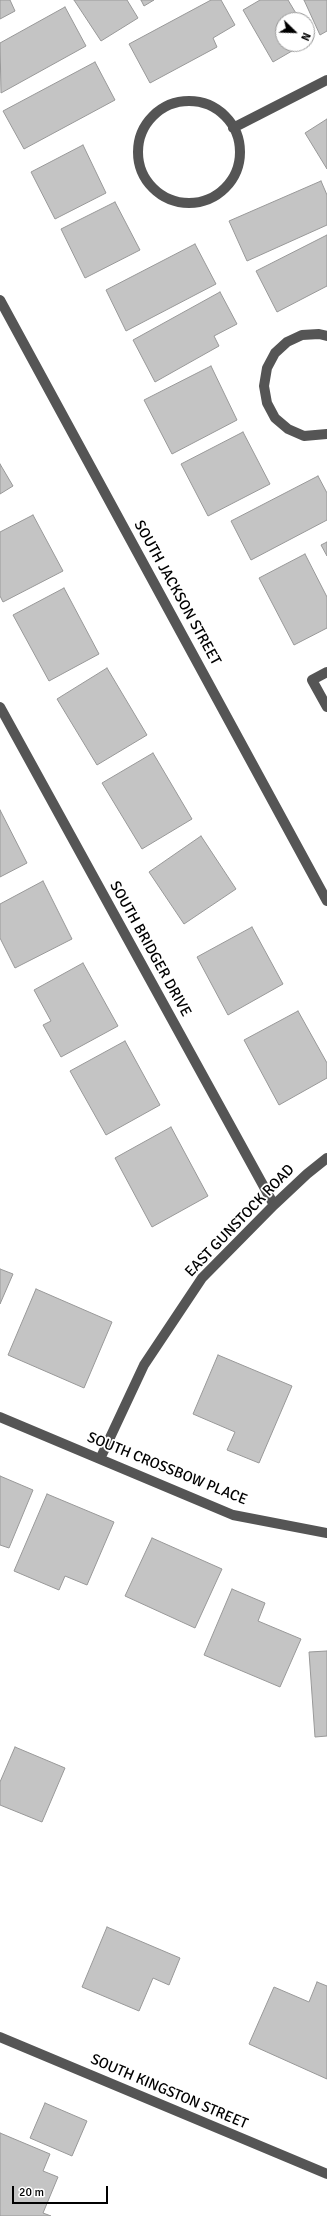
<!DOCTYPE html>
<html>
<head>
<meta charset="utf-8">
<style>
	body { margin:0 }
	#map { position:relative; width:327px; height:2216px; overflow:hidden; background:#fff; font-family:Signika,sans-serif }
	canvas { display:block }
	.north { position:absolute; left:275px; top:12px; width:40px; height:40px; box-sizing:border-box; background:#fff; border:1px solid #999; border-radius:50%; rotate:113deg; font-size:11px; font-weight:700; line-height:16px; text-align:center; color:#000 }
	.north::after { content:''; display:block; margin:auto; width:14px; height:18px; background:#000; clip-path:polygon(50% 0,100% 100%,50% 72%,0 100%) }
	.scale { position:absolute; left:12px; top:2186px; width:96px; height:18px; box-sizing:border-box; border:2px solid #000; border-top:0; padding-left:5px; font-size:12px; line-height:14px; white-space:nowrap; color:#000; -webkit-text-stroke:3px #fff; paint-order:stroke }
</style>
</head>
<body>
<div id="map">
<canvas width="327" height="2216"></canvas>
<div class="north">N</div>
<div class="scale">20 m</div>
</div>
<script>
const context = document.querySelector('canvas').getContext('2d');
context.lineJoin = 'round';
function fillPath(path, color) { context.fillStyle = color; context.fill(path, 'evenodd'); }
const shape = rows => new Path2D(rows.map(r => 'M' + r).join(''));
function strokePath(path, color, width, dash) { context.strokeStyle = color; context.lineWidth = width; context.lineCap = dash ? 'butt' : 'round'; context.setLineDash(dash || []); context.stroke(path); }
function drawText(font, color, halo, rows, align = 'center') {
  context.font = font + ' Signika,sans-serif'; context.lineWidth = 3.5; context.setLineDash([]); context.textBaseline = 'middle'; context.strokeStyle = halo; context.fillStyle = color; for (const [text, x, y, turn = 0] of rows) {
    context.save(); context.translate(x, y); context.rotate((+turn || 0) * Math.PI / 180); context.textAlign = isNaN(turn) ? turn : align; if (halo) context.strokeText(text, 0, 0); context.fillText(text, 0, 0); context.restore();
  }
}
const building = shape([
	[0,0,10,0,15,11,0,19,0,0],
	[74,0,127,0,138,18,101,41,74,0],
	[141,0,154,0,144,6,141,0],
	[211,0,221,0,235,25,213,38,217,47,150,83,129,44,211,0],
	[260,0,288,0,300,20,283,20,283,44,304,44,273,62,243,10,260,0],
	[304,0,327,0,327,31,320,35,304,0],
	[65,7,86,46,1,93,0,43,65,7],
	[307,33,311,40,307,42,307,33],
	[95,62,115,100,24,149,3,111,95,62],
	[327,119,327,169,305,133,327,119],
	[83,145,106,193,55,219,31,172,83,145],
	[321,181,327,195,327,225,247,261,229,221,321,181],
	[115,202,140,250,85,278,61,229,115,202],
	[327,235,327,286,277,312,256,271,327,235],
	[195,244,216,284,126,331,106,290,195,244],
	[220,292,237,324,214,336,219,346,155,382,133,340,220,292],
	[211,366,237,420,172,454,144,400,211,366],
	[243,432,270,484,208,516,181,464,243,432],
	[0,464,13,486,0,494,0,464],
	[318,476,327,493,327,520,251,560,231,521,318,476],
	[33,515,63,571,3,602,0,596,0,532,33,515],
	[327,542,327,556,321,545,327,542],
	[305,554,327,597,327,628,294,645,259,578,305,554],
	[64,588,99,654,49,681,13,615,64,588],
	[107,668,147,735,97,765,57,699,107,668],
	[153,753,192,819,142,849,102,783,153,753],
	[0,810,27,863,0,877,0,810],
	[201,836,236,889,184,924,149,872,201,836],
	[43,881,72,939,15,968,0,938,0,904,43,881],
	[252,927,283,984,228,1015,197,957,252,927],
	[83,963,118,1026,61,1057,43,1025,51,1021,34,990,83,963],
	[298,1011,327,1063,327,1078,279,1105,244,1040,298,1011],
	[125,1041,160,1105,106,1135,70,1071,125,1041],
	[171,1127,208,1196,152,1227,115,1158,171,1127],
	[0,1269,13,1274,0,1304,0,1269],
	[36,1289,112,1322,84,1388,8,1355,36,1289],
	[218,1355,292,1386,259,1463,227,1450,235,1432,193,1414,218,1355],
	[0,1476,33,1490,9,1548,0,1545,0,1476],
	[47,1494,114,1522,87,1585,65,1576,59,1590,14,1571,47,1494],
	[152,1538,222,1569,195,1628,125,1596,152,1538],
	[232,1589,265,1603,258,1621,301,1639,280,1687,204,1655,232,1589],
	[327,1651,327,1736,315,1737,309,1652,327,1651],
	[15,1747,65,1768,42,1822,0,1805,0,1782,15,1747],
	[107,1927,180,1958,169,1985,153,1978,139,2011,82,1987,107,1927],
	[317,1982,327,1986,327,2079,249,2044,274,1987,309,2002,317,1982],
	[45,2103,87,2121,72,2156,30,2138,45,2103],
	[0,2133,50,2154,43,2171,58,2177,43,2213,51,2216,0,2216,0,2133]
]);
fillPath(building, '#c4c4c4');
strokePath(building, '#999', 1);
strokePath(shape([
	'138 152a51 51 0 1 1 102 0a51 51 0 1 1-102 0Z',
	[233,128,327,80],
	[0,300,327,901],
	[327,336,319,334,302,335,287,342,275,353,267,368,264,386,267,403,275,418,288,429,304,436,327,434],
	[327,672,312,680,327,707],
	[0,707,274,1205],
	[0,1417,233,1515,327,1533],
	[100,1459,144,1365,202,1278,274,1205,307,1174,327,1158],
	[0,2037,327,2174]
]), '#555', 10);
drawText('15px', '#000', '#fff', [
	["SOUTH JACKSON STREET",177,593,61],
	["SOUTH BRIDGER DRIVE",150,949,61],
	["EAST GUNSTOCK ROAD",240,1221,-46],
	["SOUTH CROSSBOW PLACE",167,1469,22],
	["SOUTH KINGSTON STREET",169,2092,23]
]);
</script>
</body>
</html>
